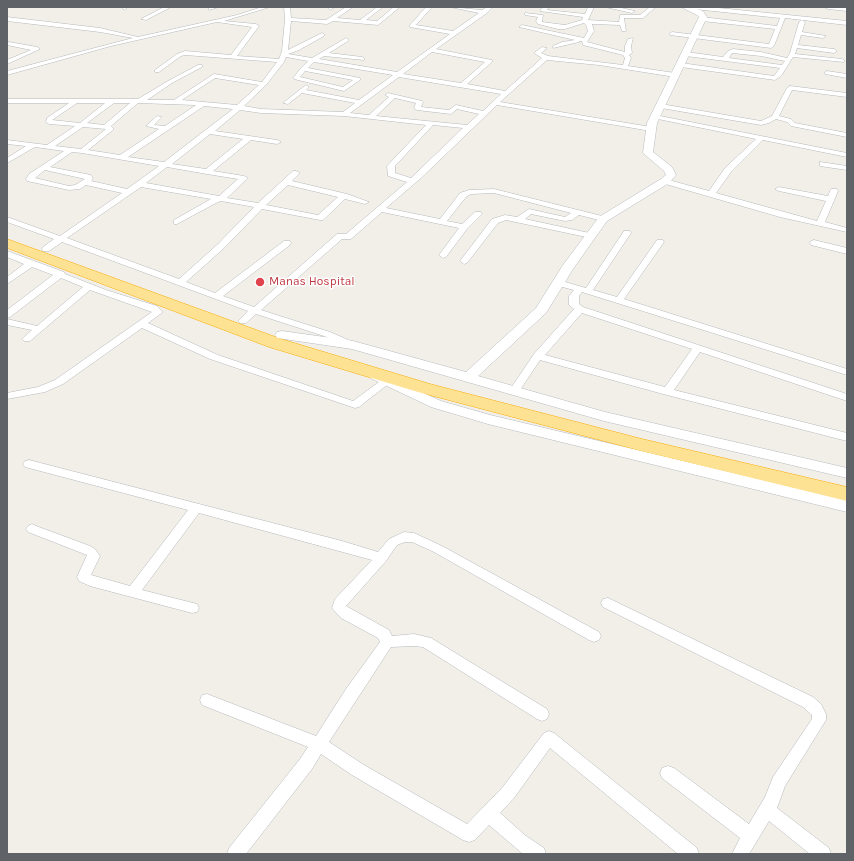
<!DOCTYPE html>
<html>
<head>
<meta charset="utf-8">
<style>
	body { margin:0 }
	#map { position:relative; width:854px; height:861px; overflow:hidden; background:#f1efe8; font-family:Karla,sans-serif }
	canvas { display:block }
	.frame { position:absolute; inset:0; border:8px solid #5f6368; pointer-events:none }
</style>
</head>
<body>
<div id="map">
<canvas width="854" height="861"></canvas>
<div class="frame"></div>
</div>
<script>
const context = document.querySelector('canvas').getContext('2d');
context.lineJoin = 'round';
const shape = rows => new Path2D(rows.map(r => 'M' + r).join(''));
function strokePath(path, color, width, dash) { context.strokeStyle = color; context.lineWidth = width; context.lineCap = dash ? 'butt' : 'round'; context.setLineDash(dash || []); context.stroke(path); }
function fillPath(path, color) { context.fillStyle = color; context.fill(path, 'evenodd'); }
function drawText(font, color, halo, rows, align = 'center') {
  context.font = font + ' Karla,sans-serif'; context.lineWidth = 3; context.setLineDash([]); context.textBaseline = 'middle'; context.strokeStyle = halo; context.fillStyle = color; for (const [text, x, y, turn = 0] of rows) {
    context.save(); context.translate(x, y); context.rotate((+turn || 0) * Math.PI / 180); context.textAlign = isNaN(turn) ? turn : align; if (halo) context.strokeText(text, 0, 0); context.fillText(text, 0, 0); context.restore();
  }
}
const street = shape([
	[122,7,128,7,124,10,122,7],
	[164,7,171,7,146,20,141,19,164,7],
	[211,7,219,7,209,10,209,8,211,7],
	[262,7,270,7,224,21,256,24,259,26,237,56,279,59,282,51,285,19,284,7,290,7,291,18,326,20,346,7,353,7,337,18,360,20,377,7,383,7,366,20,377,21,394,7,400,7,378,25,333,21,327,24,291,21,288,50,322,33,324,34,324,36,299,50,288,54,312,58,346,38,349,40,348,41,329,53,362,57,364,58,364,60,324,56,319,59,397,72,450,34,410,27,410,25,426,7,432,7,416,25,453,31,479,13,450,7,482,10,487,7,493,7,487,13,436,49,492,60,492,62,467,84,505,91,542,58,534,53,542,47,547,48,541,53,548,56,623,65,625,58,623,55,583,45,582,41,579,41,579,42,553,48,553,46,562,42,575,40,519,27,522,25,584,38,588,31,586,25,584,23,565,29,558,29,538,24,536,21,538,17,525,15,525,13,543,15,542,22,565,25,582,20,583,17,540,11,543,7,549,7,547,10,585,14,588,7,594,7,588,20,619,22,620,15,640,15,650,7,656,7,643,18,624,18,626,31,622,31,620,25,592,24,594,31,587,42,625,52,625,46,628,39,633,38,631,46,632,53,629,55,631,58,628,66,675,73,678,75,675,77,599,65,547,60,500,102,651,127,654,129,651,131,497,105,421,178,386,208,440,219,460,193,469,190,494,189,606,217,606,221,603,221,579,215,572,220,565,221,531,214,525,219,594,234,595,236,594,238,591,238,506,220,498,223,467,263,464,264,460,261,492,219,505,215,517,217,529,209,565,217,571,213,494,193,471,194,466,197,447,221,462,224,475,212,481,212,482,214,467,229,446,257,443,258,439,255,459,228,382,212,351,239,342,239,261,310,330,332,353,342,355,344,350,347,324,336,256,314,246,323,240,323,238,321,248,311,62,242,49,251,43,251,42,249,43,247,54,239,7,222,7,217,60,236,122,193,86,185,80,189,69,190,27,181,26,179,29,174,64,151,35,147,7,163,7,158,26,146,7,144,7,140,47,145,75,126,49,124,46,122,47,118,69,103,7,103,7,99,138,99,168,81,198,65,202,65,202,67,172,83,147,100,174,100,214,74,262,82,277,62,185,55,181,56,159,72,155,72,155,70,177,54,185,51,231,55,252,27,217,22,111,46,7,75,7,71,133,38,100,32,7,21,7,17,100,28,138,37,237,15,262,7],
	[432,52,485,62,461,83,403,74,432,52],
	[286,57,308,61,301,68,293,78,294,79,344,91,360,80,360,78,308,68,314,62,393,75,359,100,306,90,309,87,306,85,283,103,288,104,302,93,355,103,343,112,261,109,244,106,266,85,284,62,286,57],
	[305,71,353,80,343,87,300,77,305,71],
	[399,77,501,94,483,111,456,105,449,110,421,107,423,102,422,101,388,93,385,95,389,97,369,115,350,113,399,77],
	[215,78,259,85,237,105,182,100,215,78],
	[395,98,416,103,414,108,417,110,451,114,457,109,479,114,467,125,376,116,395,98],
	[77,103,105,103,80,123,52,120,77,103],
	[114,103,130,103,104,125,87,123,114,103],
	[138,103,196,105,165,126,154,125,162,117,157,116,146,126,159,129,120,155,88,150,113,130,114,129,111,126,138,103],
	[204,106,233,109,164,162,128,157,204,106],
	[240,110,261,113,344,116,426,125,387,166,388,176,407,182,346,234,337,234,254,307,223,296,290,245,291,243,290,241,284,241,215,293,186,282,224,248,262,209,320,220,323,220,345,199,365,204,369,202,347,194,292,181,300,173,296,171,293,171,258,203,227,198,248,178,244,176,213,171,251,140,277,144,281,142,277,140,215,131,240,110],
	[433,125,463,128,411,178,395,173,395,166,433,125],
	[83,127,106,129,81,149,55,146,83,127],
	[210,134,243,139,206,169,172,164,210,134],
	[72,152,82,153,159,166,127,189,91,181,93,179,91,175,50,167,72,152],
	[167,167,207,174,238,179,219,196,146,183,167,167],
	[45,170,85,179,75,185,69,186,35,178,45,170],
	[288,185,338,197,318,215,266,205,288,185],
	[141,187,211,199,174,220,174,224,177,224,216,203,221,201,254,207,218,244,179,279,67,238,141,187],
	[328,7,335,7,330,10,328,7],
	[605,7,617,7,635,11,632,13,605,7],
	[691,7,709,7,847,21,847,25,785,18,774,46,771,48,670,35,669,34,672,32,769,44,775,29,702,21,699,19,702,17,777,26,780,18,694,9,691,7],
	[802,20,805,22,802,32,826,36,823,38,801,35,798,45,834,49,837,51,834,53,797,48,795,54,842,59,844,60,844,62,793,57,781,76,775,80,681,67,678,65,681,63,774,76,780,68,686,56,683,54,686,52,723,57,728,51,733,49,761,52,787,58,790,53,799,22,802,20],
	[732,53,761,56,785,61,782,65,729,58,732,53],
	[9,42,37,47,40,49,7,64,7,60,31,50,7,45,7,43,9,42],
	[827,71,847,74,847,78,825,74,825,72,827,71],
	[790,86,847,93,847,97,792,90,779,116,791,119,795,123,847,133,847,137,791,126,787,122,776,119,769,123,761,125,661,108,658,106,661,104,761,121,772,116,787,88,790,86],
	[655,115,847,153,847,157,763,140,731,172,716,193,817,221,826,201,779,191,775,189,779,187,828,196,831,189,837,189,838,191,825,222,847,228,847,232,780,217,662,183,661,181,665,179,709,191,725,168,756,139,653,118,652,117,655,115],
	[820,162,847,166,847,170,820,166,820,162],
	[624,231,630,231,631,233,593,290,617,297,657,240,663,240,664,242,624,299,847,369,847,375,582,292,579,296,579,304,583,307,847,394,847,401,700,352,674,390,847,433,847,441,663,394,540,360,518,393,510,393,509,391,534,354,574,309,569,305,569,296,574,290,555,285,554,283,555,281,558,280,586,288,624,231],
	[582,313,692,349,665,387,545,355,582,313],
	[814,240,847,248,847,254,811,245,810,243,811,241,814,240],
	[7,251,64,272,65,274,106,290,157,306,163,312,148,323,218,355,353,401,383,379,387,378,392,381,359,407,355,408,210,359,142,328,63,384,45,392,7,399,7,393,38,387,55,380,152,312,90,290,30,341,24,341,22,339,24,337,32,330,7,325,7,319,37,326,83,287,61,278,10,317,7,318,7,310,53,275,32,267,7,284,7,277,24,264,7,257,7,251],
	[29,460,342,541,378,552,389,539,404,532,414,533,442,546,599,632,601,636,599,640,594,642,589,640,434,552,412,542,405,542,397,545,386,561,346,606,389,630,392,636,414,634,431,638,547,709,549,714,547,719,542,721,537,719,423,647,414,646,391,647,329,742,364,765,467,824,502,788,544,733,549,731,554,733,697,848,699,854,678,854,550,748,514,798,500,813,526,836,544,848,546,854,523,854,489,825,475,840,469,842,463,840,352,775,321,754,312,769,246,854,227,854,229,848,300,759,308,747,202,705,200,700,202,695,207,694,316,736,346,689,380,642,378,638,341,618,332,608,335,599,372,560,199,513,142,590,197,604,199,608,197,612,192,613,90,586,79,581,77,577,87,555,28,532,26,529,28,526,32,524,36,526,90,546,95,549,100,556,91,575,130,586,188,510,25,467,23,464,25,461,29,460],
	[608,598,813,697,821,704,826,714,826,720,785,786,777,808,829,848,831,854,810,854,769,821,749,854,732,854,740,838,662,778,660,773,662,768,668,766,674,768,749,824,765,797,773,777,812,719,812,715,803,707,603,607,601,603,603,599,608,598]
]);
const secondary = shape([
	[681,7,691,7,703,11,707,17,657,123,653,152,672,167,676,175,669,183,607,221,573,269,546,313,478,376,605,412,847,468,847,478,604,421,352,349,277,338,275,335,277,332,282,331,353,341,466,372,536,308,563,265,599,217,661,179,666,175,664,171,643,153,647,123,699,17,697,15,681,7],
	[824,7,847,7,847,11,828,9,824,7],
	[375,371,441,401,490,415,847,500,847,512,488,424,431,407,370,378,368,375,370,372,375,371]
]);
const highway = shape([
	[7,239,281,339,430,384,642,439,847,487,847,501,642,451,418,392,269,347,7,248,7,239]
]);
strokePath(street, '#b5b8bc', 1);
strokePath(secondary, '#b6babf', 1);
strokePath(highway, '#f9ab00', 1);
fillPath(street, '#fff');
fillPath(secondary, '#fff');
fillPath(highway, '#fde293');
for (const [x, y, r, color] of [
	[260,282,5,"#e0444e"]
]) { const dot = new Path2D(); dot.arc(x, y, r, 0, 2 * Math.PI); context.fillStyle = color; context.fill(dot); strokePath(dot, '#fff', 1.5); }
drawText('12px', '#be3a42', '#fff', [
	["Manas Hospital",269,282]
], 'left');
</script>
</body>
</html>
